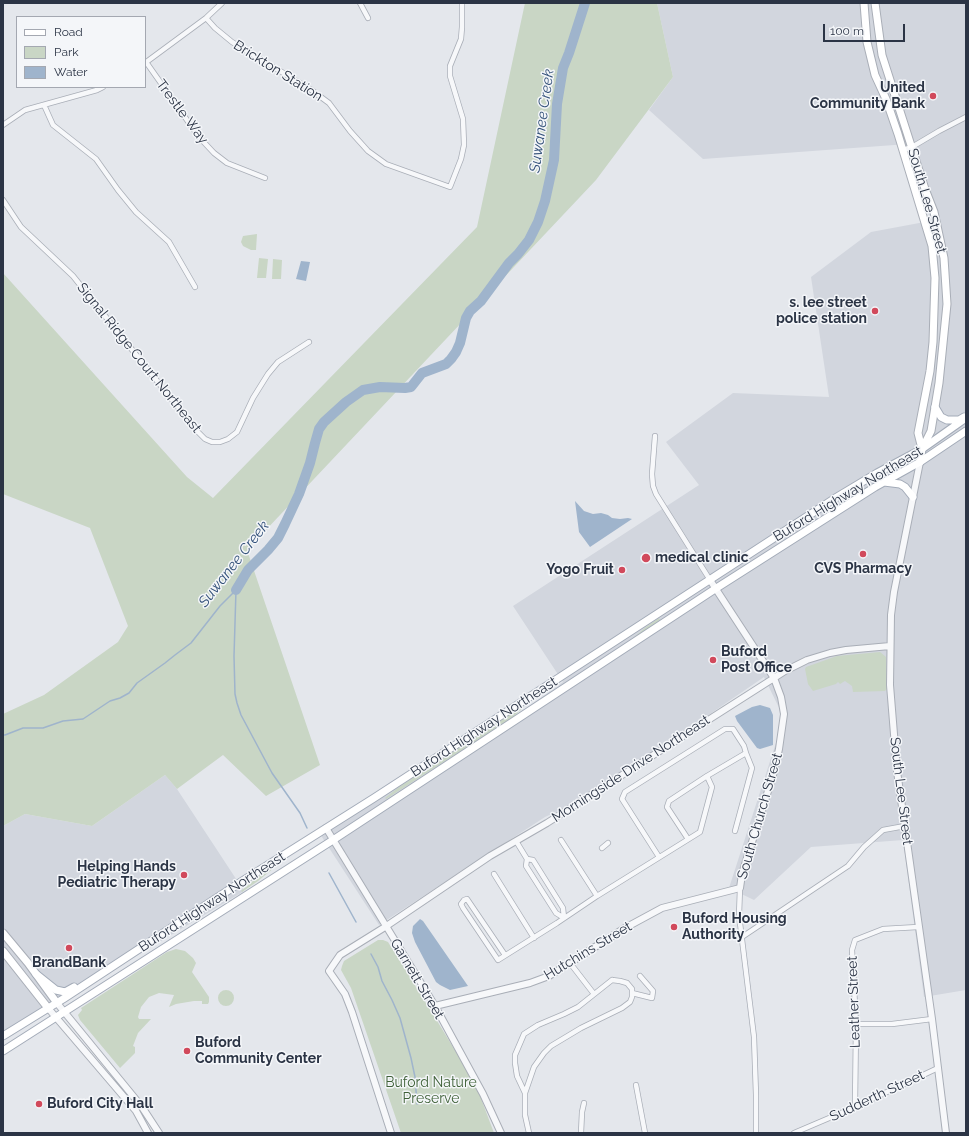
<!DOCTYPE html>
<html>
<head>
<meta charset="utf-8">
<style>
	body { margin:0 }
	#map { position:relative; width:969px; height:1136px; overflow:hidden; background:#e4e7ec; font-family:Raleway,sans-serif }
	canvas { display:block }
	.frame { position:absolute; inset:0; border:4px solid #2b3445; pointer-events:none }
	.legend { position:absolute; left:16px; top:16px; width:130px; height:72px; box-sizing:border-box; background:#f4f6f9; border:1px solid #a4a8b1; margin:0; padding:5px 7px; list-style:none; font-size:12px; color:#2b3445 }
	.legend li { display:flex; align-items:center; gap:8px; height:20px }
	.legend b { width:20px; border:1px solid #a4a8b1 }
	.scale { position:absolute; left:823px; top:24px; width:82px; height:18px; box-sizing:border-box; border:2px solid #2b3445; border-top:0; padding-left:5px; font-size:12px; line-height:14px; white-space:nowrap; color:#2b3445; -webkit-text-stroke:3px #f4f6f9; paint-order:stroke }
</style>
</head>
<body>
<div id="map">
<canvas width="969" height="1136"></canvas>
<div class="frame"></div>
<ul class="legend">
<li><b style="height:5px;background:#fff"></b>Road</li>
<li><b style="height:11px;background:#c9d6c5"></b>Park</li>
<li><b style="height:11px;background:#9fb4cc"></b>Water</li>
</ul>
<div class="scale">100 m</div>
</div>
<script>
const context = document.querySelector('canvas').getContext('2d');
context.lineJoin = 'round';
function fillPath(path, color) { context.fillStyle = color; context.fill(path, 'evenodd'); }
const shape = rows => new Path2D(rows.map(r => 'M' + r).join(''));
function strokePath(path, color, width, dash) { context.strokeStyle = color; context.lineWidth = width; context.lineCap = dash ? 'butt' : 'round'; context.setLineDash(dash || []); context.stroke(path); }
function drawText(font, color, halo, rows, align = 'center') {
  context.font = font + ' Raleway,sans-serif'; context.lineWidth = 3; context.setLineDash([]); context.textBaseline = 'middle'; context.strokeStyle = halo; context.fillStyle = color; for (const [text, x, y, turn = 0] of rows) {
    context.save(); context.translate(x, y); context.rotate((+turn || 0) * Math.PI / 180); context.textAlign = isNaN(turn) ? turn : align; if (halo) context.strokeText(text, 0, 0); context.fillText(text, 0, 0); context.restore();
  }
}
fillPath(shape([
	[657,3,966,3,966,990,924,997,903,840,811,847,754,900,729,888,784,718,764,677,589,797,545,817,379,925,320,834,518,714,563,682,513,606,699,485,666,442,733,393,829,397,811,277,871,232,930,221,918,169,908,144,703,159,649,110,673,77],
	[165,775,177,789,244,891,52,1007,3,1040,3,826,25,814,92,826]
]), '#d2d6de');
fillPath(shape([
	[525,3,657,3,673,77,596,180,247,550,320,765,266,796,223,755,177,789,165,775,92,826,25,814,3,826,3,714,44,695,118,642,128,626,90,528,3,494,3,273,187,477,213,498,477,227],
	[257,234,256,250,251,250,243,246,241,242,243,236],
	[259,258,268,259,266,278,257,278],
	[273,259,282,260,281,279,272,279],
	[659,618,660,620,644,633,634,639,633,638,646,627],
	[880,652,886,657,887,689,885,691,853,692,852,686,845,681,840,684,838,682,836,684,813,691,808,684,805,669,806,667,837,656],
	[523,706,524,707,512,718,386,799,385,798,399,787],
	[275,866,275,867,258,881,242,892,241,891,259,876],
	[378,940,383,940,388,942,439,1024,476,1085,494,1133,401,1133,351,988,341,970,342,966,344,961],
	[176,949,185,951,193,958,196,963,192,972,209,997,209,1002,208,1004,202,1004,202,1001,194,1001,176,1004,169,1007,174,995,159,993,149,997,141,1007,138,1017,139,1019,151,1019,138,1033,133,1046,135,1047,135,1053,120,1068,80,1020,78,1015,82,1010,81,1008,167,952],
	'218 998a8 8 0 1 1 16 0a8 8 0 1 1-16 0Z'
]), '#c9d6c5');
fillPath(shape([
	[301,261,310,262,306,281,296,279],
	[575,501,584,511,593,514,601,513,608,515,612,518,620,519,628,518,632,519,590,547,579,532],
	[760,705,770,708,773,715,773,745,760,749,757,748,737,721,735,716,752,707],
	[420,919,423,921,468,986,450,990,440,985,436,982,415,942,412,933,413,926]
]), '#9fb4cc');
strokePath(shape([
	[236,590,234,656,235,694,237,703,241,715,272,773,300,813,307,828],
	[3,735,5,735,23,728,43,728,63,721,83,719,110,701,120,698,129,693,137,683,165,663,175,655,191,643,220,606,236,590],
	[329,873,356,922],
	[371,954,378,967,382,981,392,1000,400,1018,411,1058,415,1077,417,1104]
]), '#9fb4cc', 1.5);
strokePath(shape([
	[236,590,248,570,268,550,278,538,285,524,299,494,310,463,315,443,319,429,324,422,346,402,363,390,380,387,405,388,411,387,422,373,446,364,451,359,456,352,460,343,466,318,470,311,481,301,509,263,518,254,529,240,538,222,545,201,554,160,557,104,563,68,569,53,585,3]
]), '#9fb4cc', 10);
const minor = shape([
	[360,3,368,18],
	[206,18,215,28,232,42,310,89,329,103,350,131,368,151,386,164,450,187,461,159,464,145,463,119,450,76,450,66,461,39,462,27,462,3],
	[146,62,199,137,214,153,227,163,265,178],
	[145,63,206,18,222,3],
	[44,105,53,125,96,159,118,190,136,212,169,242,195,287],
	[3,125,25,110,97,90,103,87],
	[903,150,912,147,939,131,966,117],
	[3,200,21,227,73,276,198,432,205,439,212,442,220,442,228,439,237,432,253,398,268,374,278,362,309,342],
	[655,436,652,474,653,486,656,494,710,580],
	[688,839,667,807,669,801,707,776],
	[561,840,597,896],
	[516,841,527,859,526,866,556,913,564,918,563,908,533,860,527,859],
	[602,848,608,843],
	[659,857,622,799,625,792,725,729,733,729,744,746,746,753],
	[494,874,534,938],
	[740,888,739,915,754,1037,756,1095,756,1133],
	[742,937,848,866,864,847,883,830,905,826],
	[505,955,467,899,464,900,461,904,463,908,498,960,557,923,597,896,700,832,712,787,707,776,746,753,752,768,735,831],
	[570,963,594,994],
	[612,980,620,981,627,983,632,989,632,997,630,1002,622,1008,581,1028,551,1046,544,1053,534,1067,525,1093,517,1076,515,1063,515,1055,524,1034,538,1025,564,1014,578,1007,612,980],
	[632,993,652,998,653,991,640,976],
	[856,1024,892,1024,932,1019],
	[636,1085,645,1133],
	[525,1093,525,1115,529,1133],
	[855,1107,856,1024,852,950,855,940,883,929,918,927],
	[581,1133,582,1112,584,1103],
	[794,1133,855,1107,938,1068]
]);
const tertiary = shape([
	[920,462,894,592,891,615,890,685,897,771,932,1019,946,1133],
	[326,828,435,1006,483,1094,501,1133],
	[57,1003,142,1107,159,1133],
	[435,1006,530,983,549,976,625,928,662,908,740,888,742,874,773,775,779,749,784,714,781,697,774,678,710,580],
	[48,1008,136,1111,148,1133],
	[391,1133,352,1012,345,994,329,971,340,955,385,927,490,856,547,823,785,671,807,660,830,653,846,650,890,646]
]);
const secondary = shape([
	[864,3,867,42,875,75,886,99,898,134,932,246,935,278,933,342,930,371,918,433,922,449],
	[875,3,882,55,925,189,934,212,944,258,947,304,939,383,931,431,922,449,920,462],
	[3,933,28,963,57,1003],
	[3,951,48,1008]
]);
const primary = shape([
	[935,407,941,417,947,420,959,420,964,417],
	[884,482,900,484,905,487,913,497],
	[36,974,56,990,65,992,74,987],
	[3,1036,63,999,244,880,374,798,837,497,877,473,922,449,966,418],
	[3,1051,333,840,715,589,875,487,920,462,966,431]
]);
strokePath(minor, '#a9aeb7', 6);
strokePath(tertiary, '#a9aeb7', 8);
strokePath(secondary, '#a9aeb7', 9);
strokePath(primary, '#a3abb8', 9);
strokePath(minor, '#f7f8fa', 4.5);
strokePath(tertiary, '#f7f8fa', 6);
strokePath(secondary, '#fff', 7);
strokePath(primary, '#fff', 7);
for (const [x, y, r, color] of [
	[933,96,4,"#d1495b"],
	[875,311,4,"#d1495b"],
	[863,554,4,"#d1495b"],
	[646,558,5,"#d1495b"],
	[622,570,4,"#d1495b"],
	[713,660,4,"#d1495b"],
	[184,875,4,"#d1495b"],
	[674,927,4,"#d1495b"],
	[69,948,4,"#d1495b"],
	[187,1051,4,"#d1495b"],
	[39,1104,4,"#d1495b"]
]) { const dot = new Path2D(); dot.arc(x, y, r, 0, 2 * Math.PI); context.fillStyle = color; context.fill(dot); strokePath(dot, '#f4f6f9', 1.5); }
drawText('14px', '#2b3445', '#f4f6f9', [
	["Brickton Station",278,71,32],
	["Trestle Way",182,112,53],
	["South Lee Street",927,201,74],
	["Signal Ridge Court Northeast",139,358,51],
	["Buford Highway Northeast",848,494,-31],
	["Buford Highway Northeast",484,727,-33],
	["Morningside Drive Northeast",631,769,-33],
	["South Lee Street",901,791,83],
	["South Church Street",760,816,-74],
	["Buford Highway Northeast",212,902,-33],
	["Hutchins Street",588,951,-31],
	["Garnett Street",417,979,59],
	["Leather Street",854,1002,-92],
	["Sudderth Street",877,1096,-25]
]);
drawText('bold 14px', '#2b3445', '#f4f6f9', [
	["United",925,88,"right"],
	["Community Bank",925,104,"right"],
	["s. lee street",867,303,"right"],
	["police station",867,319,"right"],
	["medical clinic",655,558],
	["CVS Pharmacy",863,569,"center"],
	["Yogo Fruit",614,570,"right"],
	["Buford",721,652],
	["Post Office",721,668],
	["Helping Hands",176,867,"right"],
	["Pediatric Therapy",176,883,"right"],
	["Buford Housing",682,919],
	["Authority",682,935],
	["BrandBank",69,963,"center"],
	["Buford",195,1043],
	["Community Center",195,1059],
	["Buford City Hall",47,1104]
], 'left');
drawText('14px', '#3f6138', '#f4f6f9', [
	["Buford Nature",431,1083],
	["Preserve",431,1099]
]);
drawText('italic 15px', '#34527a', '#f4f6f9', [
	["Suwanee Creek",542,121,-82],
	["Suwanee Creek",234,564,-52]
]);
</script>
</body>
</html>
